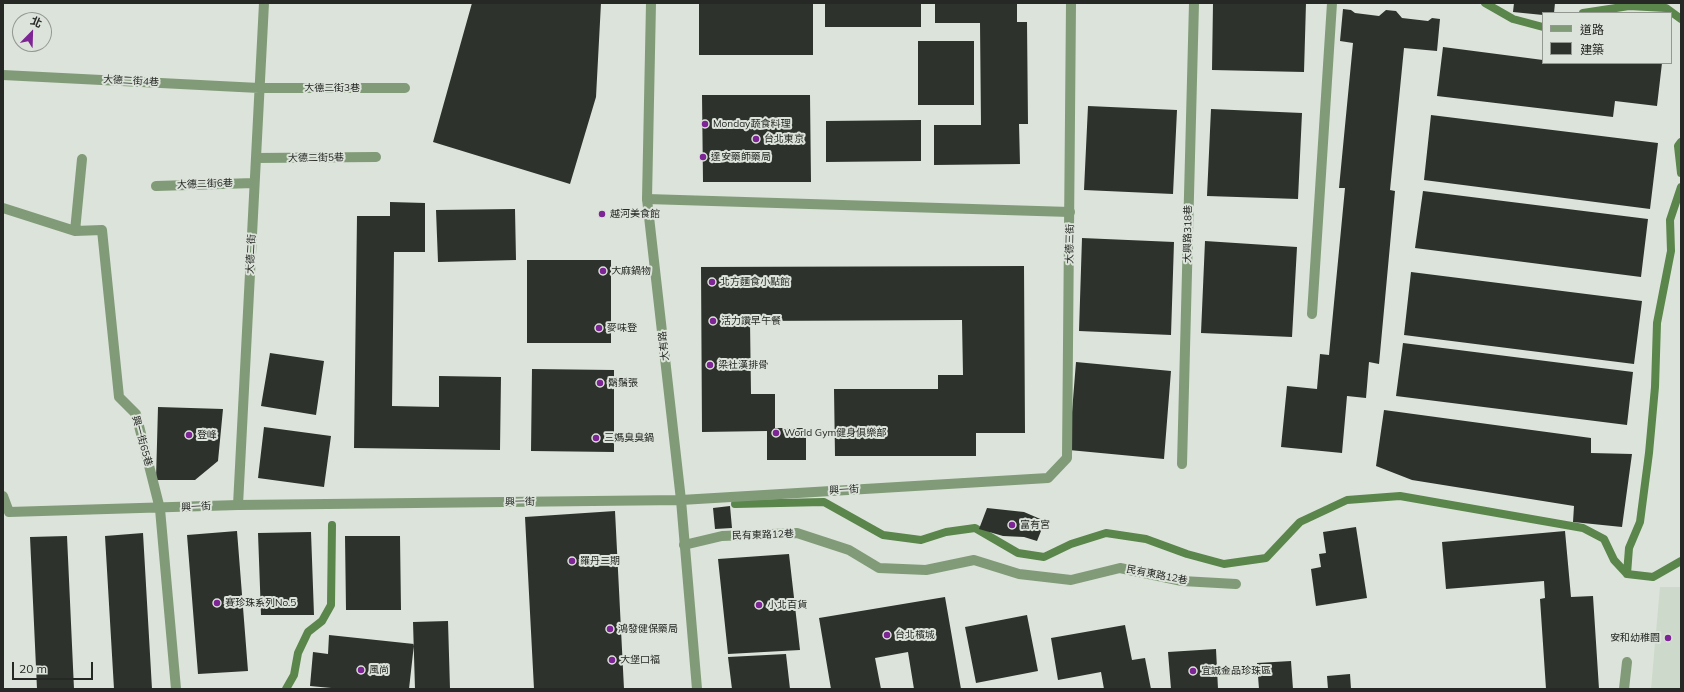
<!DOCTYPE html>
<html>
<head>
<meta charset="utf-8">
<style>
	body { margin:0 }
	#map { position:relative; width:1684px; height:692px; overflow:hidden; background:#dce3da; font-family:Mulish,"Noto Sans TC",sans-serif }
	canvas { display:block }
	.frame { position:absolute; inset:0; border:4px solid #252824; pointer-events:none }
	.legend { position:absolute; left:1542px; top:12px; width:130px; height:52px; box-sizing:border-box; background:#dce3da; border:1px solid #939891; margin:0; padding:5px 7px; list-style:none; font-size:12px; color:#252824 }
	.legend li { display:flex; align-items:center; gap:8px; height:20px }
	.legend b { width:20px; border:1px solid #939891 }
	.north { position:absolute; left:12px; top:12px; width:40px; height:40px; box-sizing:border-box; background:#dce3da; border:1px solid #939891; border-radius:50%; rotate:23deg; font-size:11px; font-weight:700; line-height:16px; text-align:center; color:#252824 }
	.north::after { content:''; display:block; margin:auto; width:14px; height:18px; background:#7d2594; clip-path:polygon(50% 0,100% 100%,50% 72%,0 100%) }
	.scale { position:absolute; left:12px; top:662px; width:81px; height:18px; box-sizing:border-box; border:2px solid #252824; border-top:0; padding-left:5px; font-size:12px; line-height:14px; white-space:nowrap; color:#252824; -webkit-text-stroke:3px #dce3da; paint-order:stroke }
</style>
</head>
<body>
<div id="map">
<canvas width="1684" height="692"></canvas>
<div class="frame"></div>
<ul class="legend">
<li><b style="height:5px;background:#819b78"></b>道路</li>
<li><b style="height:11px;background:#2d332c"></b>建築</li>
</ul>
<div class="north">北</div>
<div class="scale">20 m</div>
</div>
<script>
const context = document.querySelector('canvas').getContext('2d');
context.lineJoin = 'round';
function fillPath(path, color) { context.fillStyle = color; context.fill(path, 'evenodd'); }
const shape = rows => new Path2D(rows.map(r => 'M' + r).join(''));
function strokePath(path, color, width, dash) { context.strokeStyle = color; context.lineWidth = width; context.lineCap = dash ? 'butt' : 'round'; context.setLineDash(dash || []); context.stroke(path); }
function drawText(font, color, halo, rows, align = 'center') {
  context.font = font + ' Mulish,"Noto Sans TC",sans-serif'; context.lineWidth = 4; context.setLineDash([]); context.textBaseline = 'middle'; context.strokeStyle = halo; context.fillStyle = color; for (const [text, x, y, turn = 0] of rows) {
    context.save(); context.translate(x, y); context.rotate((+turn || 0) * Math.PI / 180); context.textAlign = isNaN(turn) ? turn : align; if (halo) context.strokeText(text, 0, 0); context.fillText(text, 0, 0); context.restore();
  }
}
fillPath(shape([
	[1660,587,1681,587,1681,689,1651,689]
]), '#cdd9ca');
strokePath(shape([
	[1485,3,1513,19,1543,27],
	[1583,13,1629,6,1666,8,1681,19],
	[1681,142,1678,146,1681,173],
	[735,504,824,502,883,535,921,540,946,532,975,528,1018,553,1044,557,1071,544,1106,533,1146,539,1187,554,1224,564,1266,558,1300,522,1347,500,1400,496,1583,528,1604,539,1614,560,1627,574,1653,577,1681,561],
	[1627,574,1629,548,1640,522,1649,453,1655,387,1657,323,1671,251,1670,220,1681,187],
	[286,689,294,675,298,653,308,632,322,621,331,605,332,525]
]), '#5a854b', 8);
fillPath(shape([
	[472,3,601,3,596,97,570,184,433,142],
	[699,3,813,3,813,55,699,55],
	[825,3,921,3,921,27,825,27],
	[935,3,1017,3,1017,22,1027,22,1028,124,1019,124,1020,164,934,165,934,125,981,125,980,23,935,23],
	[1213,3,1306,3,1304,72,1212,70],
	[1514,3,1555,3,1554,13,1543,13,1543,15,1513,12],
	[1343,9,1351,10,1355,13,1379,16,1386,10,1396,11,1402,18,1428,21,1432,18,1440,19,1437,51,1404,48,1390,190,1395,191,1379,364,1369,362,1366,398,1347,396,1342,453,1281,447,1287,386,1317,389,1320,354,1329,355,1345,188,1339,188,1353,43,1340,41],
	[918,41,974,41,974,105,918,105],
	[1443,47,1543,60,1543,63,1662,63,1657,106,1615,101,1613,117,1437,96],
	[702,95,810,95,811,182,703,182],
	[1088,106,1177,110,1173,194,1084,190],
	[1211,109,1302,113,1298,199,1207,196],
	[1431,115,1658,143,1650,209,1424,180],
	[921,120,921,161,826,162,826,121],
	[1423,191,1648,219,1641,277,1415,248],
	[390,202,425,203,425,252,394,252,392,406,439,407,439,376,501,377,500,450,354,448,357,216,390,216],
	[515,209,516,260,438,262,436,210],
	[1082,238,1174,242,1171,335,1079,331],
	[1205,241,1297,247,1292,337,1201,333],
	[527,260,611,260,611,343,527,343],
	[1024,266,1025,433,976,433,976,456,835,456,834,389,938,389,938,375,963,375,962,320,750,321,751,394,775,394,775,428,806,428,806,460,767,460,767,431,702,432,701,267],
	[1411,272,1642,301,1634,364,1404,335],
	[1403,343,1633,372,1627,425,1396,396],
	[270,353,324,361,316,415,261,406],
	[1076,362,1171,371,1164,459,1069,450],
	[532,369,614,370,614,452,531,451],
	[158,407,223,409,218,461,195,480,156,480],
	[1384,410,1591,438,1591,453,1632,454,1622,527,1573,522,1574,506,1412,480,1376,466],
	[264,427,331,436,324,487,258,478],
	[730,506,732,528,715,529,713,508],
	[987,508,1024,512,1045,521,1037,541,1024,537,1003,536,979,529],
	[615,511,624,689,534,689,525,517],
	[1356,527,1367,598,1316,606,1311,569,1321,567,1319,554,1326,553,1323,532],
	[237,531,248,671,198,674,187,535],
	[1565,531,1571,597,1593,596,1599,689,1546,689,1540,599,1545,598,1544,581,1446,589,1442,542],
	[311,532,314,615,261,615,258,533],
	[143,533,152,689,114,689,105,536],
	[67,536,74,689,37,689,30,537],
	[345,536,400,536,401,610,346,610],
	[789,554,800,650,728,654,718,559],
	[945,597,961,689,914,689,908,652,875,658,881,689,831,689,819,618],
	[1027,615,1038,671,976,683,965,627],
	[448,621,450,689,415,689,413,622],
	[1125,625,1132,660,1145,658,1151,689,1104,689,1101,672,1058,680,1051,638],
	[329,635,414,644,409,689,342,689,310,686,313,652,328,654],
	[1216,649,1218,689,1171,689,1168,652],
	[786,654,790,689,732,689,728,657],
	[1291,661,1293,689,1259,689,1257,663],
	[1350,674,1351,689,1328,689,1327,676]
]), '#2d332c');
strokePath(shape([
	[3,75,259,88,405,88],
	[256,158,376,157],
	[156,186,254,183],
	[647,199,1070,212],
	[3,208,75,231,102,230,119,397,136,414,160,509],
	[75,231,82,159],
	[1312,314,1332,3],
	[1182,464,1194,3],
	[238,505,264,3],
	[684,545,722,536,797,533,849,550,879,568,926,570,974,560,1019,574,1071,580,1120,568,1182,581,1236,584]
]), '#819b78', 10);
strokePath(shape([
	[651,3,647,199,681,500,697,689],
	[3,496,9,512,238,505,681,500,1048,478,1067,458,1071,3],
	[160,509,176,689],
	[1624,689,1627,662]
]), '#819b78', 10);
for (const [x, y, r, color] of [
	[705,124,4,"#7d2594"],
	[756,139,4,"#7d2594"],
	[703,157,4,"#7d2594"],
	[602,214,4,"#7d2594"],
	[603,271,4,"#7d2594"],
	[712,282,4,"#7d2594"],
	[713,321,4,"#7d2594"],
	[599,328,4,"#7d2594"],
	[710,365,4,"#7d2594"],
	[600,383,4,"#7d2594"],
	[776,433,4,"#7d2594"],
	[189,435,4,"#7d2594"],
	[596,438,4,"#7d2594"],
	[1012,525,4,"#7d2594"],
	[572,561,4,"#7d2594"],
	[217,603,4,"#7d2594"],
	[759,605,4,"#7d2594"],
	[610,629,4,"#7d2594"],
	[887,635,4,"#7d2594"],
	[1668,638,4,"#7d2594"],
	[612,660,4,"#7d2594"],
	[361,670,4,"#7d2594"],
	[1193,671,4,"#7d2594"]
]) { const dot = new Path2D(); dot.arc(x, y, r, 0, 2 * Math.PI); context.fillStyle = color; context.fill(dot); strokePath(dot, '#dce3da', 1.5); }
drawText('10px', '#252824', '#dce3da', [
	["大德二街4巷",131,81,3],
	["大德二街3巷",332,88],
	["大德二街5巷",316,158,-1],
	["大德二街6巷",205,184,-2],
	["大興路318巷",1188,234,-89],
	["大德三街",1070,244,-89],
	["大德二街",251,254,-87],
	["大有路",664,346,-96],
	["興一街65巷",142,441,75],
	["興一街",844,490,-3],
	["興一街",520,502,-1],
	["興一街",196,507,-3],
	["民有東路12巷",763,535,-2],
	["民有東路12巷",1157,575,11]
]);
drawText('10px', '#252824', '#dce3da', [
	["Monday蔬食料理",713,124],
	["台北東京",764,139],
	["達安藥師藥局",711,157],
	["越河美食館",610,214],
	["大麻鍋物",611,271],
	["北方麵食小點館",720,282],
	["活力讚早午餐",721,321],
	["麥味登",607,328],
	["梁社漢排骨",718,365],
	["鬍鬚張",608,383],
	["World Gym健身俱樂部",784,433],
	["登峰",197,435],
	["三媽臭臭鍋",604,438],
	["富有宮",1020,525],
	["羅丹二期",580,561],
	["賽珍珠系列No.5",225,603],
	["小北百貨",767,605],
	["鴻發健保藥局",618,629],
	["台北檳城",895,635],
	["安和幼稚園",1660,638,"right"],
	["大堡口福",620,660],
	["風尚",369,670],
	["宜誠金品珍珠區",1201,671]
], 'left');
</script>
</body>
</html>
